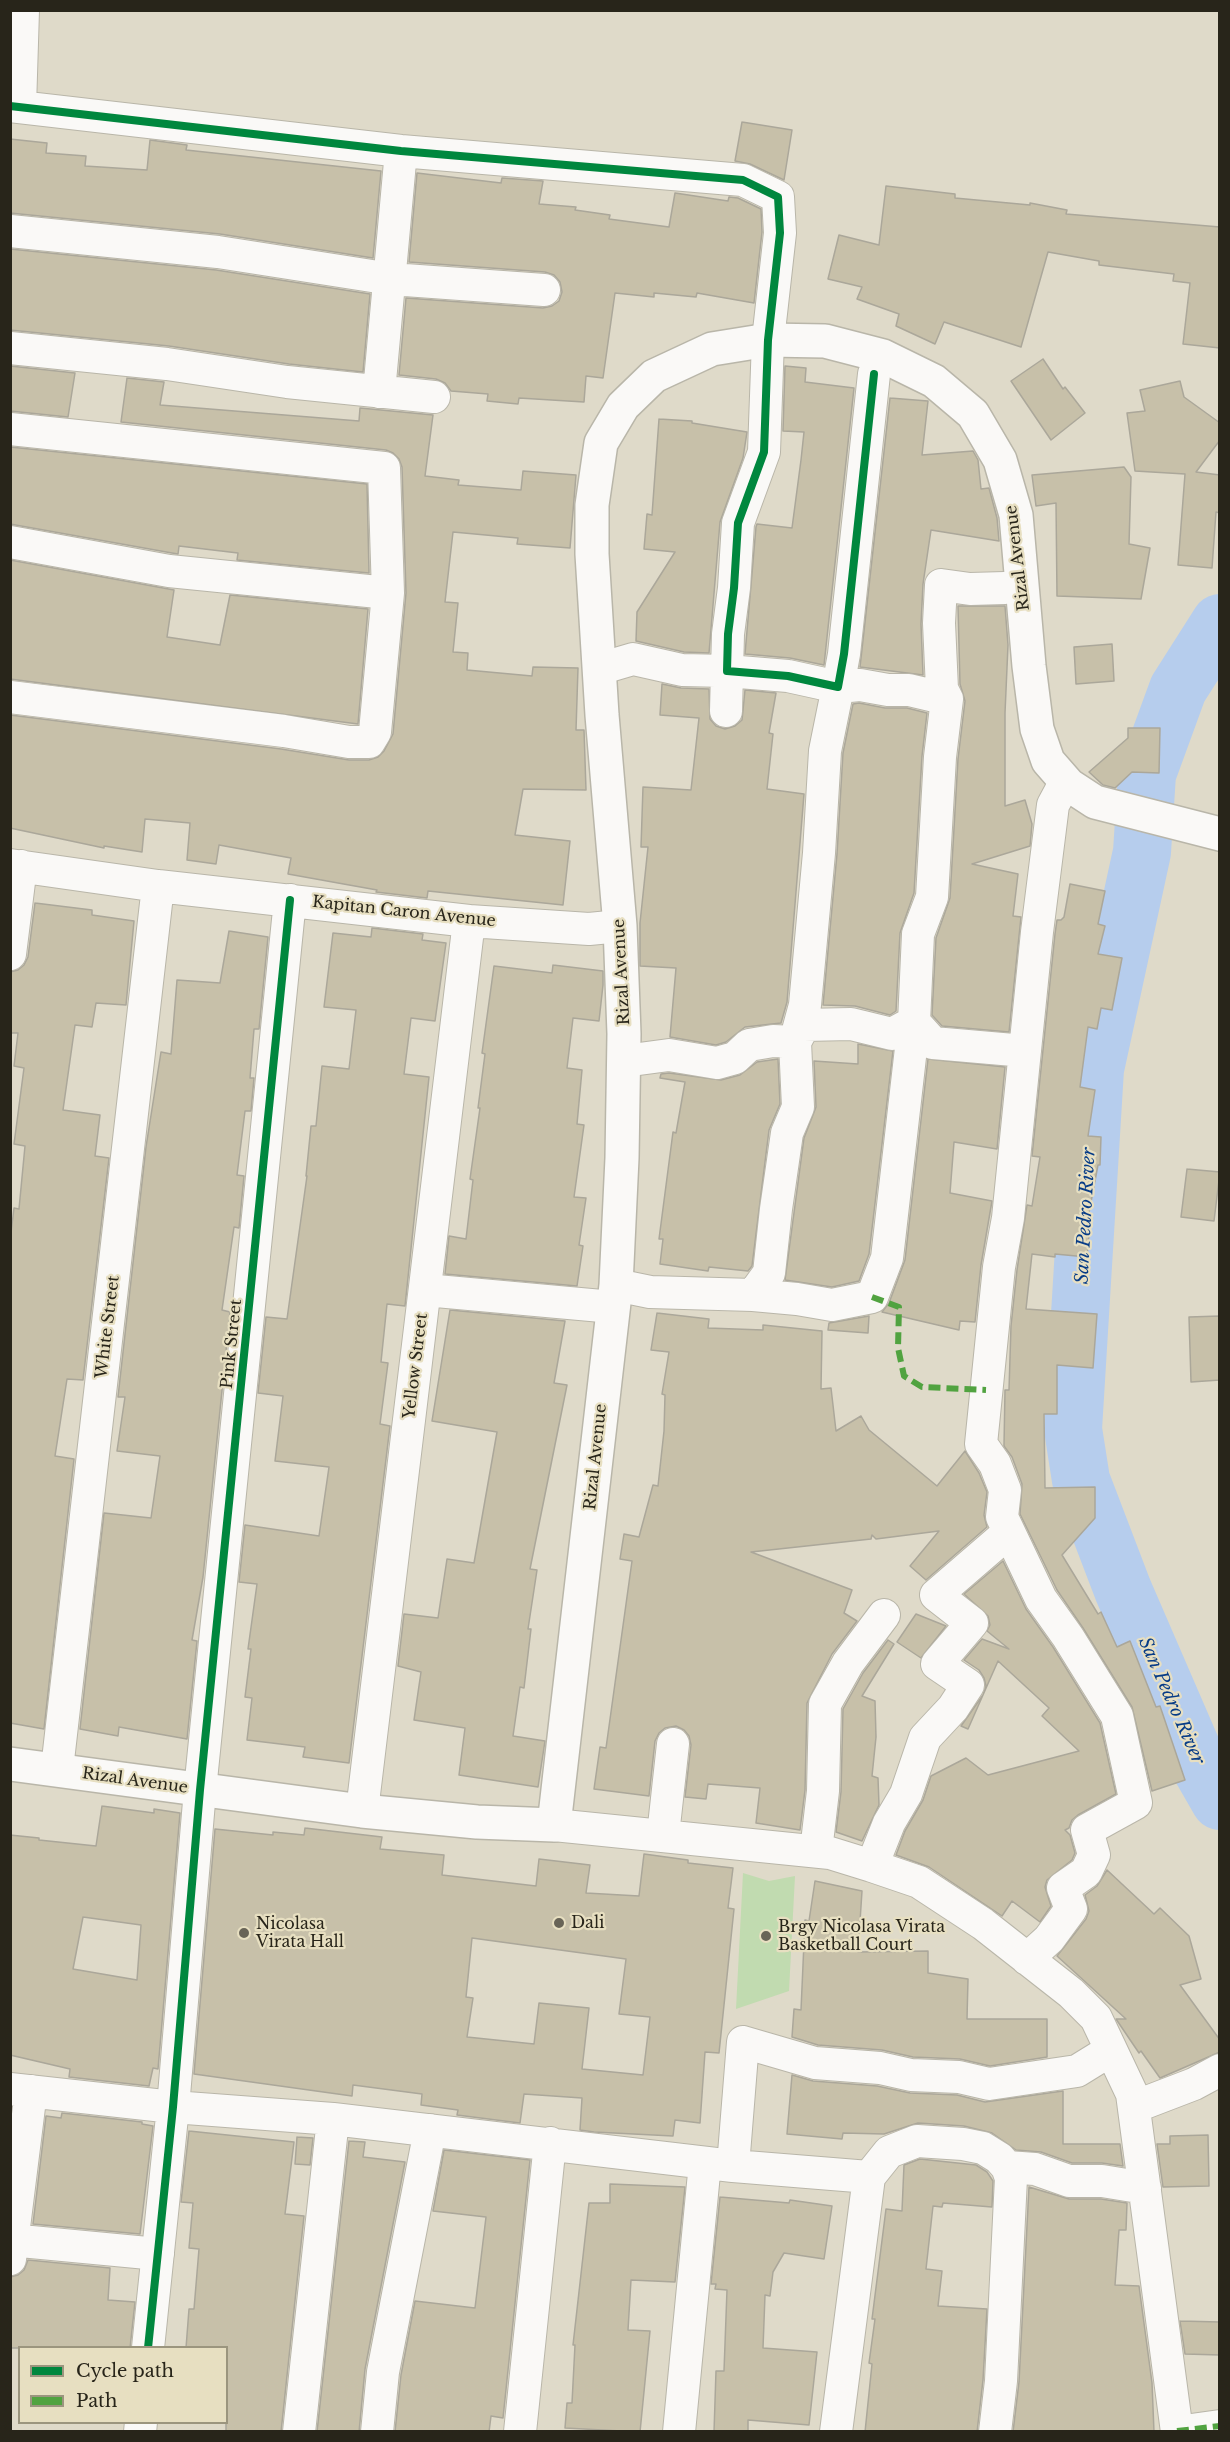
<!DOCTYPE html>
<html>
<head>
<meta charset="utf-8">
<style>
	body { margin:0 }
	#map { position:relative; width:1230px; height:2442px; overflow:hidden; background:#dfdac9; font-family:"Libre Baskerville",serif }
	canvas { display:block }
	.frame { position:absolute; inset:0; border:12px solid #28251a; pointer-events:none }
	.legend { position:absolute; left:18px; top:2346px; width:210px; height:78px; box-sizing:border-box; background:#e7dfc1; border:2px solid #9b957e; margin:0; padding:8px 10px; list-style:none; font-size:18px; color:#28251a }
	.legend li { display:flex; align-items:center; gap:12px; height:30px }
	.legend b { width:30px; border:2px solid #9b957e }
</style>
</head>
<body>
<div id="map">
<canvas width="1230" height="2442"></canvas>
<div class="frame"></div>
<ul class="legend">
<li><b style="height:8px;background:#00873e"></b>Cycle path</li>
<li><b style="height:8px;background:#51a340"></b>Path</li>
</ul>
</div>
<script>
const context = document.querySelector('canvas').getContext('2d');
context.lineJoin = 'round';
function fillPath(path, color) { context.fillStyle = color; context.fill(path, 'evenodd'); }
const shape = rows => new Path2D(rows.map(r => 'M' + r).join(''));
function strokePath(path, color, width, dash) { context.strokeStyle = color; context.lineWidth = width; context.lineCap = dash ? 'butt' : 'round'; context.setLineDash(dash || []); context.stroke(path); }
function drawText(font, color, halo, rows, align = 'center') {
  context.font = font + ' "Libre Baskerville",serif'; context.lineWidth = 4.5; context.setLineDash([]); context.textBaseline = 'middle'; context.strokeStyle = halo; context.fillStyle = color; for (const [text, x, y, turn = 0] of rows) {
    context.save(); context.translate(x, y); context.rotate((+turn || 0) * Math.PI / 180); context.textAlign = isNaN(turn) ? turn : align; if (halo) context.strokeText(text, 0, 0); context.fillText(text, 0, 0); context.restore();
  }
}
fillPath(shape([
	[743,1873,769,1881,795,1876,789,1991,736,2009]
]), '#c1dbb0');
strokePath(shape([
	[1220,623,1178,689,1147,774,1142,852,1095,1069,1073,1429,1081,1480,1123,1590,1197,1761,1220,1801]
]), '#b6cded', 58);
const building = shape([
	[742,122,792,130,784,180,750,164,735,161,742,122],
	[10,139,47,143,46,153,86,156,85,166,147,170,150,140,187,145,186,150,381,171,373,258,220,234,10,213,10,139],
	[417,173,501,183,502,178,543,181,539,204,576,207,575,210,610,215,609,219,669,227,675,193,728,201,729,197,738,198,761,209,762,232,754,303,697,293,696,297,654,293,654,297,615,293,603,378,586,376,584,402,519,398,518,404,487,401,488,394,451,391,445,383,436,379,399,375,406,298,543,308,552,306,559,301,562,292,560,282,554,275,545,272,409,262,417,173],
	[886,186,955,194,955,198,1030,205,1030,203,1067,210,1066,214,1220,227,1220,348,1183,344,1190,283,1173,281,1174,274,1099,265,1099,261,1048,252,1021,347,944,322,935,344,896,326,899,314,857,299,862,287,828,279,839,235,879,245,886,186],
	[10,249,216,270,370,294,363,372,289,364,169,346,10,330,10,249],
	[1043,359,1063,389,1065,387,1085,413,1051,440,1011,381,1043,359],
	[10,366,75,373,68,417,10,411,10,366],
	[785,366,806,368,805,382,854,388,824,665,790,658,745,654,756,527,757,524,792,528,801,460,804,432,783,431,785,366],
	[127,378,164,382,160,405,359,421,360,408,433,415,425,476,459,480,458,485,521,490,523,471,576,475,570,548,517,544,518,538,453,532,445,602,458,603,453,652,468,653,467,670,532,676,533,667,578,668,576,730,584,730,586,790,523,789,515,835,570,841,563,905,428,891,427,898,376,892,377,890,288,874,291,858,219,845,216,864,187,860,190,823,145,819,142,852,104,846,104,848,10,828,10,715,281,749,349,760,369,760,378,757,384,751,393,734,406,593,402,467,399,459,393,453,386,450,121,422,127,378],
	[1180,381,1184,397,1220,423,1220,440,1196,472,1220,475,1220,513,1216,512,1212,568,1178,565,1185,474,1135,471,1127,413,1145,411,1140,390,1180,381],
	[890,398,928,401,922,455,973,451,978,460,981,489,989,488,997,518,999,541,931,530,923,584,921,624,923,675,860,667,890,398],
	[659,419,692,421,692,423,747,432,743,458,720,522,709,653,684,652,636,641,637,612,675,552,644,549,647,514,652,515,659,419],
	[10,447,367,484,369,573,237,560,238,553,179,546,178,554,172,553,10,524,10,447],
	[1124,467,1131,477,1129,544,1150,548,1141,599,1057,596,1056,503,1036,506,1032,475,1124,467],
	[10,560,174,590,167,637,220,645,230,595,368,609,358,724,10,679,10,560],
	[958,606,1005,606,1008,645,1005,713,1005,806,1025,800,1032,824,1030,846,972,864,1018,874,1013,916,1021,917,1009,1032,942,1026,932,1015,936,938,950,898,958,759,965,701,960,684,958,606],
	[1112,644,1114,681,1076,684,1074,647,1112,644],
	[662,684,681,688,709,689,710,719,716,726,725,729,735,726,742,720,745,690,776,693,769,733,773,734,767,789,804,794,787,1002,781,1023,745,1027,726,1042,716,1045,670,1037,676,968,640,966,640,923,648,847,641,847,643,787,691,790,699,718,660,715,662,684],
	[859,703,885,708,907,708,927,713,922,756,914,893,900,933,896,1011,890,1015,855,1006,823,1005,837,854,843,753,853,704,859,703],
	[1128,728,1160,728,1159,773,1132,772,1115,788,1103,785,1089,772,1128,738,1128,728],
	[1070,884,1105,891,1098,924,1105,926,1098,954,1122,958,1112,1010,1101,1008,1097,1029,1088,1027,1080,1087,1095,1090,1088,1136,1101,1137,1100,1165,1098,1165,1087,1223,1090,1223,1087,1257,1055,1254,1055,1257,1032,1254,1026,1309,1097,1314,1093,1368,1057,1365,1057,1414,1044,1414,1045,1488,1095,1487,1095,1518,1062,1555,1098,1614,1101,1612,1117,1647,1130,1641,1156,1707,1160,1706,1185,1780,1152,1791,1132,1707,1083,1628,1057,1590,1020,1514,1022,1484,1012,1457,1004,1446,1005,1390,1009,1390,1011,1326,1017,1270,1027,1205,1032,1206,1040,1157,1032,1156,1055,934,1057,920,1061,920,1064,917,1070,884],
	[35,903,92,910,92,915,134,921,126,1005,96,1003,92,1027,75,1025,63,1110,100,1115,95,1156,109,1158,83,1380,67,1379,55,1456,74,1459,44,1729,10,1723,10,1241,14,1208,19,1209,25,1146,14,1144,24,1068,14,1066,18,1033,10,1033,10,972,18,970,24,965,28,957,35,903],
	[372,928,423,934,422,940,446,943,435,1021,411,1018,404,1074,429,1077,405,1306,387,1304,381,1362,388,1363,380,1424,390,1426,349,1763,303,1757,305,1747,247,1740,252,1698,245,1697,251,1649,248,1649,257,1584,239,1582,245,1525,319,1536,329,1467,275,1461,283,1396,258,1393,266,1317,287,1319,307,1176,306,1176,311,1126,316,1126,322,1066,349,1069,356,1010,324,1007,333,933,371,937,372,928],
	[229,931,268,937,259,1029,254,1029,250,1078,254,1078,251,1111,245,1111,237,1175,244,1176,239,1228,234,1227,222,1310,230,1312,203,1577,192,1640,197,1641,187,1739,119,1727,118,1736,80,1729,104,1513,151,1518,160,1456,117,1451,125,1397,118,1397,146,1147,161,1052,171,1054,177,980,220,983,229,931],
	[553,965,603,971,603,985,599,1021,573,1018,567,1068,582,1070,577,1124,584,1125,574,1197,586,1198,579,1245,583,1246,577,1286,445,1274,449,1236,466,1239,473,1180,470,1179,480,1108,478,1108,485,1054,482,1053,494,966,552,973,553,965],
	[858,1044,893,1051,869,1254,859,1281,832,1287,785,1280,804,1138,816,1107,814,1061,858,1064,858,1044],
	[778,1059,780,1104,769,1130,752,1266,748,1271,709,1267,708,1271,660,1264,663,1239,659,1239,673,1132,676,1133,685,1082,660,1078,661,1074,669,1073,721,1080,740,1075,757,1062,778,1059],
	[928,1059,1005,1067,997,1149,954,1142,950,1193,992,1201,981,1265,975,1322,960,1321,959,1330,882,1312,889,1303,905,1260,928,1059],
	[1187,1169,1220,1172,1214,1221,1181,1217,1187,1169],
	[450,1310,565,1321,554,1383,567,1385,530,1569,537,1570,528,1629,531,1629,524,1688,520,1687,513,1736,545,1741,538,1787,459,1775,465,1728,414,1720,421,1672,398,1666,404,1614,438,1618,447,1559,474,1563,497,1432,432,1421,450,1310],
	[657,1313,709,1319,708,1328,763,1330,763,1325,822,1331,821,1389,831,1388,836,1431,861,1416,869,1430,937,1486,965,1451,979,1473,987,1492,984,1515,987,1527,926,1580,910,1566,939,1531,876,1539,872,1535,871,1539,751,1552,852,1590,844,1613,857,1621,832,1654,807,1703,805,1790,800,1830,756,1823,760,1788,708,1784,706,1799,685,1797,691,1745,689,1736,684,1730,676,1726,665,1728,659,1733,655,1741,649,1796,594,1789,600,1747,606,1748,632,1561,620,1559,624,1534,639,1537,653,1485,658,1486,664,1431,665,1395,662,1394,669,1352,651,1350,657,1313],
	[869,1316,868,1333,828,1330,829,1323,869,1316],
	[1220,1316,1220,1380,1191,1382,1189,1317,1220,1316],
	[1003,1561,1026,1609,1053,1647,1100,1723,1116,1794,1078,1815,1072,1820,1069,1828,1065,1830,1070,1835,1075,1853,1072,1860,1047,1880,1045,1887,1051,1906,1040,1922,1012,1901,1002,1916,929,1867,896,1855,905,1831,923,1800,931,1776,966,1758,988,1775,1079,1751,1042,1716,1049,1708,998,1661,968,1729,961,1726,983,1695,986,1686,984,1678,979,1670,964,1660,982,1639,1009,1649,987,1631,990,1625,988,1616,964,1594,1003,1561],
	[916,1614,946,1626,921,1658,897,1642,916,1614],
	[888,1640,894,1644,862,1696,875,1701,876,1737,872,1776,878,1778,879,1805,862,1841,836,1832,841,1792,843,1709,863,1673,888,1640],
	[102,1806,154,1813,154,1809,180,1813,158,2069,153,2068,149,2086,69,2077,70,2069,10,2055,10,1835,39,1838,39,1840,96,1846,102,1806],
	[83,1917,141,1925,137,1980,73,1969,83,1917],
	[305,1828,382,1837,380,1849,444,1855,442,1875,536,1886,539,1859,590,1865,586,1893,639,1896,644,1854,688,1860,688,1863,733,1868,728,1908,734,1909,719,2053,705,2052,700,2123,675,2120,673,2136,594,2132,580,2130,582,2098,524,2094,520,2123,457,2115,458,2110,421,2105,422,2094,353,2085,352,2096,194,2074,215,1829,273,1835,273,1832,304,1835,305,1828],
	[472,1938,626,1959,619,2014,650,2017,643,2075,582,2069,589,2008,539,2003,534,2044,467,2037,473,1998,466,1997,472,1938],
	[1107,1870,1154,1914,1160,1908,1189,1936,1201,1979,1180,1985,1220,2040,1220,2052,1160,2078,1141,2051,1139,2053,1116,2019,1126,2019,1057,1956,1086,1919,1089,1911,1085,1895,1097,1886,1107,1870],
	[815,1881,862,1891,858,1952,928,1951,928,1973,968,1979,967,2019,1047,2019,1047,2057,990,2066,960,2059,913,2057,882,2050,818,2045,792,2037,794,2009,801,2010,805,1920,809,1921,815,1881],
	[792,2075,813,2081,877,2086,910,2093,957,2095,985,2102,1063,2091,1063,2144,1120,2144,1123,2166,1102,2163,1072,2163,1041,2152,1016,2150,992,2133,964,2126,918,2123,884,2134,843,2133,842,2139,787,2134,792,2075],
	[62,2113,142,2122,142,2124,153,2126,140,2234,33,2224,46,2116,61,2118,62,2113],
	[189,2131,294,2142,285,2214,304,2216,281,2432,226,2432,226,2348,186,2348,189,2309,194,2309,199,2249,189,2248,193,2203,181,2202,189,2131],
	[1208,2135,1209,2186,1163,2187,1157,2144,1170,2144,1170,2136,1208,2135],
	[297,2137,313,2138,310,2165,295,2164,297,2137],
	[349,2141,365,2142,363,2157,405,2162,365,2369,359,2432,317,2432,349,2141],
	[444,2150,530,2160,503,2418,491,2416,489,2432,395,2432,401,2375,415,2301,475,2308,486,2217,433,2211,444,2150],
	[920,2159,976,2165,987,2172,993,2181,992,2207,943,2203,942,2207,933,2206,926,2269,942,2271,938,2306,987,2309,983,2380,977,2432,865,2432,872,2364,869,2363,875,2319,872,2319,886,2209,902,2211,904,2165,920,2159],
	[610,2184,685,2187,675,2282,631,2280,628,2330,650,2331,640,2432,565,2428,567,2403,572,2403,575,2345,573,2345,589,2203,610,2203,610,2184],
	[1029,2187,1069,2199,1101,2199,1127,2203,1126,2230,1119,2230,1115,2285,1139,2286,1152,2383,1154,2432,1013,2432,1019,2382,1029,2187],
	[720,2197,789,2203,790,2200,832,2206,824,2259,784,2253,773,2272,770,2296,765,2295,763,2348,817,2352,809,2425,748,2420,748,2432,714,2432,716,2371,724,2371,727,2290,715,2289,716,2284,711,2284,720,2197],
	[28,2260,110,2268,108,2300,135,2302,130,2348,10,2348,10,2277,18,2275,24,2270,28,2260],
	[1180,2321,1220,2322,1220,2355,1185,2354,1180,2321]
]);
fillPath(building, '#c7c0a9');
strokePath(building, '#aba79a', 1.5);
const minor = shape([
	[10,106,401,151,743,180,778,197,780,233,768,340,764,452,738,523,734,588,728,634,727,671,788,676,838,687,844,654,874,374],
	[20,107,23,10],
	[10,231,218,252,391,279,544,290],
	[10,348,167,364,287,382,434,397],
	[379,392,401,151],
	[10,429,384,468,388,593,375,732,369,742,349,742,284,731,10,697],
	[10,542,169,571,388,593],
	[599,669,633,659,682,670,727,671,726,711],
	[10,865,158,886,469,921,589,929,620,926],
	[10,954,21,866],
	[624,1061,669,1055,717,1063,735,1058,749,1045,773,1041,795,1042,804,1025,851,1024,892,1034,914,1022,933,1043,1025,1051],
	[616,1285,650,1292,753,1295,769,1273,776,1209,787,1133,798,1107,795,1042,805,1005,819,853,825,751,838,687,860,685,888,690,909,690,947,699,942,689,939,623,941,585,970,589,1005,588],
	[425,1290,613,1307],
	[753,1295,797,1299,832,1305,872,1297,887,1258,914,1022,918,934,932,897,940,757,947,699],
	[57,1769,158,886],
	[362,1811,469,921],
	[554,1825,830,1853,872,1866,919,1882,983,1924,1071,1993,1096,2018,1132,2094,1177,2432,1220,2426],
	[663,1835,673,1744],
	[816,1851,823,1791,825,1704,848,1663,884,1615],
	[872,1866,889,1823,906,1794,925,1738,953,1708,968,1685,937,1664,972,1623,936,1595,1009,1532],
	[1027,1959,1049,1939,1071,1909,1063,1888,1086,1872,1094,1855,1087,1830,1136,1803,1117,1716,1068,1637,1041,1599,1002,1517,1005,1490,995,1464,981,1444,999,1267,1008,1218,1037,932,1053,805,1060,792,1069,785],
	[10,2089,173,2107,333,2119,733,2166,869,2177],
	[1134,2107,1194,2084,1220,2070],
	[733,2166,743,2042,815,2063,880,2068,911,2075,959,2077,989,2084,1077,2071,1111,2050],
	[1007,2167,1035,2169,1069,2181,1102,2181,1145,2188],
	[10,2240,158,2254],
	[10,2259,31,2091],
	[148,2348,173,2107,200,1790,290,900],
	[140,2432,141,2422],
	[299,2432,333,2119],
	[377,2432,383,2372,430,2130],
	[520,2432,550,2143],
	[679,2432,705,2163],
	[836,2432,869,2177,889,2152,917,2141,963,2144,983,2148,999,2158,1007,2167,1011,2178,1001,2381,995,2432]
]);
const secondary = shape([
	[10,1764,362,1811,477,1822,554,1825,616,1285,622,1158,624,1034,620,926,602,715,592,554,592,505,601,443,623,406,654,376,712,349,768,340,825,341,883,356,934,381,973,414,1000,460,1016,515,1029,666,1037,729,1048,761,1069,785,1095,802,1220,834]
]);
strokePath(minor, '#b9b6a9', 34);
strokePath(secondary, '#b9b6a9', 36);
strokePath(minor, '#faf9f7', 32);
strokePath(secondary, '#faf9f7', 33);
strokePath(shape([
	[872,1297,899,1307,898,1348,904,1376,922,1387,986,1390],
	[1177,2431,1220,2426]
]), '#51a340', 6, [12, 6]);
strokePath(shape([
	[10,106,401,151,743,180,778,197,780,233,768,340,764,452,738,523,734,588,728,634,727,671,788,676,838,687,844,654,874,374],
	[148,2348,173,2107,200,1790,290,900]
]), '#00873e', 8);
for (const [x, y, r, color] of [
	[559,1923,6,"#686457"],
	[244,1933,6,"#686457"],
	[766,1936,6,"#686457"]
]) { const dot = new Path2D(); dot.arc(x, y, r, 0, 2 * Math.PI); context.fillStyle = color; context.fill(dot); strokePath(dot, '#e7dfc1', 2); }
drawText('16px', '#28251a', '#e7dfc1', [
	["Rizal Avenue",1018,558,-97],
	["Kapitan Caron Avenue",404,912,6],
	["Rizal Avenue",622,972,-93],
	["White Street",108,1327,-83],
	["Pink Street",232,1344,-84],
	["Yellow Street",416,1366,-83],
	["Rizal Avenue",596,1457,-84],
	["Rizal Avenue",135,1781,8]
]);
drawText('16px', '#28251a', '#e7dfc1', [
	["Dali",571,1923],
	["Nicolasa",256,1924],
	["Virata Hall",256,1942],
	["Brgy Nicolasa Virata",778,1927],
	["Basketball Court",778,1945]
], 'left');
drawText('italic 18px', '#073c87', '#e7dfc1', [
	["San Pedro River",1086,1216,-87],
	["San Pedro River",1171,1701,66]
]);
</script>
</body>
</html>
